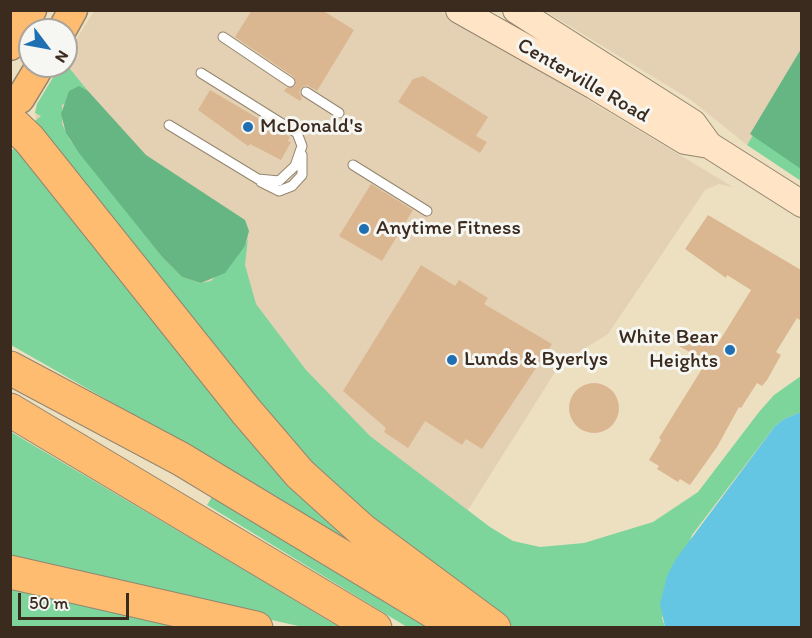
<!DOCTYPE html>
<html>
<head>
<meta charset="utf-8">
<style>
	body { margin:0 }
	#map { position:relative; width:812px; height:638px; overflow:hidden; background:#ece0c0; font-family:Itim,sans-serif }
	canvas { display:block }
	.frame { position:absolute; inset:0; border:12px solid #3b2a1e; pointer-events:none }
	.north { position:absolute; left:18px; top:18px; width:60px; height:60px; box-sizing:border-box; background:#f6f6f2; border:2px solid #aba49d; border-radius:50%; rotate:122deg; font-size:16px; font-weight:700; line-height:24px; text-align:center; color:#3b2a1e }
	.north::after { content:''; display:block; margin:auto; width:21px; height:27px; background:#1f6fb2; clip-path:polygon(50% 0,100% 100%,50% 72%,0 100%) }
	.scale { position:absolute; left:18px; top:593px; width:111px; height:27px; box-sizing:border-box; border:3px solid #3b2a1e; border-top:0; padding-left:8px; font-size:18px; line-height:21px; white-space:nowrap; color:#3b2a1e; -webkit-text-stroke:4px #f6f6f2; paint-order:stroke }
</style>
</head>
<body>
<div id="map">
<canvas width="812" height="638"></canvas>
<div class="frame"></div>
<div class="north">N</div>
<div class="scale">50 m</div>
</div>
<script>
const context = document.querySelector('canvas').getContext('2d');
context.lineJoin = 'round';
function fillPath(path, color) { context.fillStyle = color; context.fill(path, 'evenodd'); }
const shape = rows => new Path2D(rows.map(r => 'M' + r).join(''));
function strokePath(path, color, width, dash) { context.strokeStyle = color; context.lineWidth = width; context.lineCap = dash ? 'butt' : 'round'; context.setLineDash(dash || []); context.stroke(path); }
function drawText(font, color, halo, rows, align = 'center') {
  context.font = font + ' Itim,sans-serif'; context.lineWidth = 6; context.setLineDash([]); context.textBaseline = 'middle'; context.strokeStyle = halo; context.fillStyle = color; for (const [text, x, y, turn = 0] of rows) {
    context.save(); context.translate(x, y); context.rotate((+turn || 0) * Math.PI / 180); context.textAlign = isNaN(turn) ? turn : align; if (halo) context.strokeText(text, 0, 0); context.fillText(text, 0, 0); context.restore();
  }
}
fillPath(shape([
	[94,11,440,11,733,187,719,184,705,190,608,334,571,357,557,369,434,564,35,123,37,104,60,66,66,66,66,56],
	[545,11,801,11,801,56,747,145,691,100]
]), '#e4d1b4');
fillPath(shape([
	[801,56,801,181,747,145],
	[66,64,92,96,88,91,62,105,62,124,70,140,163,258,182,277,201,283,211,281,245,246,248,238,245,265,256,304,306,370,370,436,490,527,513,541,540,547,584,543,653,522,698,492,759,412,774,395,801,376,801,412,784,419,775,426,692,535,662,618,665,627,506,627,332,492,35,126,35,121,41,116,35,113,37,104,60,66,66,66],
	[20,144,392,568,237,474,11,345,10,151],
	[11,432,251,574,339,627,303,627,11,562],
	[215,492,439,627,407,627,207,505],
	[11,581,231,627,11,627]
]), '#7dd59b');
fillPath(shape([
	[801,49,801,169,750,134],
	[79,86,88,91,146,155,245,220,249,231,245,246,225,273,201,283,182,277,163,258,79,153,66,133,61,114,69,91]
]), '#66b683');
fillPath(shape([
	[801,412,801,627,665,627,660,604,667,576,676,559,775,426,784,419]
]), '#65c6e4');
fillPath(shape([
	[252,10,322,10,354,30,317,91,307,85,301,88,299,92,302,98,300,101,284,91,286,88,295,86,294,77,235,37],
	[423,76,488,117,476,136,487,142,480,153,398,102,413,79],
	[210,90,290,137,288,141,291,142,281,160,250,144,248,146,198,110],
	[371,184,413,210,382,261,339,236],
	[708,215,801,270,801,321,797,318,776,352,781,355,767,380,762,386,757,383,741,408,739,407,717,447,690,485,680,479,678,482,657,469,659,466,649,460,661,440,659,438,705,364,705,361,674,343,684,327,714,346,717,345,751,290,727,275,726,278,685,249],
	[421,265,455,286,459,280,488,298,484,304,552,344,482,449,466,439,462,445,425,421,408,448,384,432,386,428,343,391],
	'569 408a25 25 0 1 1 50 0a25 25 0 1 1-50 0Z'
]), '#dbb791');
const service = shape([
	[223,37,290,82],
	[306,92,339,113],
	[169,125,258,179,279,181,295,166,302,146,297,133,201,73],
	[353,165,427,211],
	[261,182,279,191,292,186,302,175,302,155]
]);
const secondary = shape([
	[459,10,594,86,685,141,709,145,802,204],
	[516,10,693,123,709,145]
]);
const primary = shape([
	[62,30,73,10],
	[10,46,32,10],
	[10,103,20,99,40,66]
]);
const motorway = shape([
	[10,12,12,10],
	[10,121,29,139,246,411,300,474,362,530,494,628],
	[10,368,181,459,459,627],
	[10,410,375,628],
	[10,572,256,628]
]);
strokePath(service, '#94856f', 11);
strokePath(secondary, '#94856f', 28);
strokePath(primary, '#94856f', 31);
strokePath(motorway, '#94856f', 35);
strokePath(service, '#fff', 9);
strokePath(secondary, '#ffe4c6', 26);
strokePath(primary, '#febc70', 28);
strokePath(motorway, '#febc70', 33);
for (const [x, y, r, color] of [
	[248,127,6,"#1f6fb2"],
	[364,229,6,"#1f6fb2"],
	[730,350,6,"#1f6fb2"],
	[452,360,6,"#1f6fb2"]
]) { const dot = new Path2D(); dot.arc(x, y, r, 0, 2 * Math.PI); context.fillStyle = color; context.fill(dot); strokePath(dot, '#f6f6f2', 2); }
drawText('21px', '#3b2a1e', '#f6f6f2', [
	["Centerville Road",583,81,30]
]);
drawText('21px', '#3b2a1e', '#f6f6f2', [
	["McDonald's",260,127],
	["Anytime Fitness",376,229],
	["White Bear",718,338,"right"],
	["Heights",718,362,"right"],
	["Lunds & Byerlys",464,360]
], 'left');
</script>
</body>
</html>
